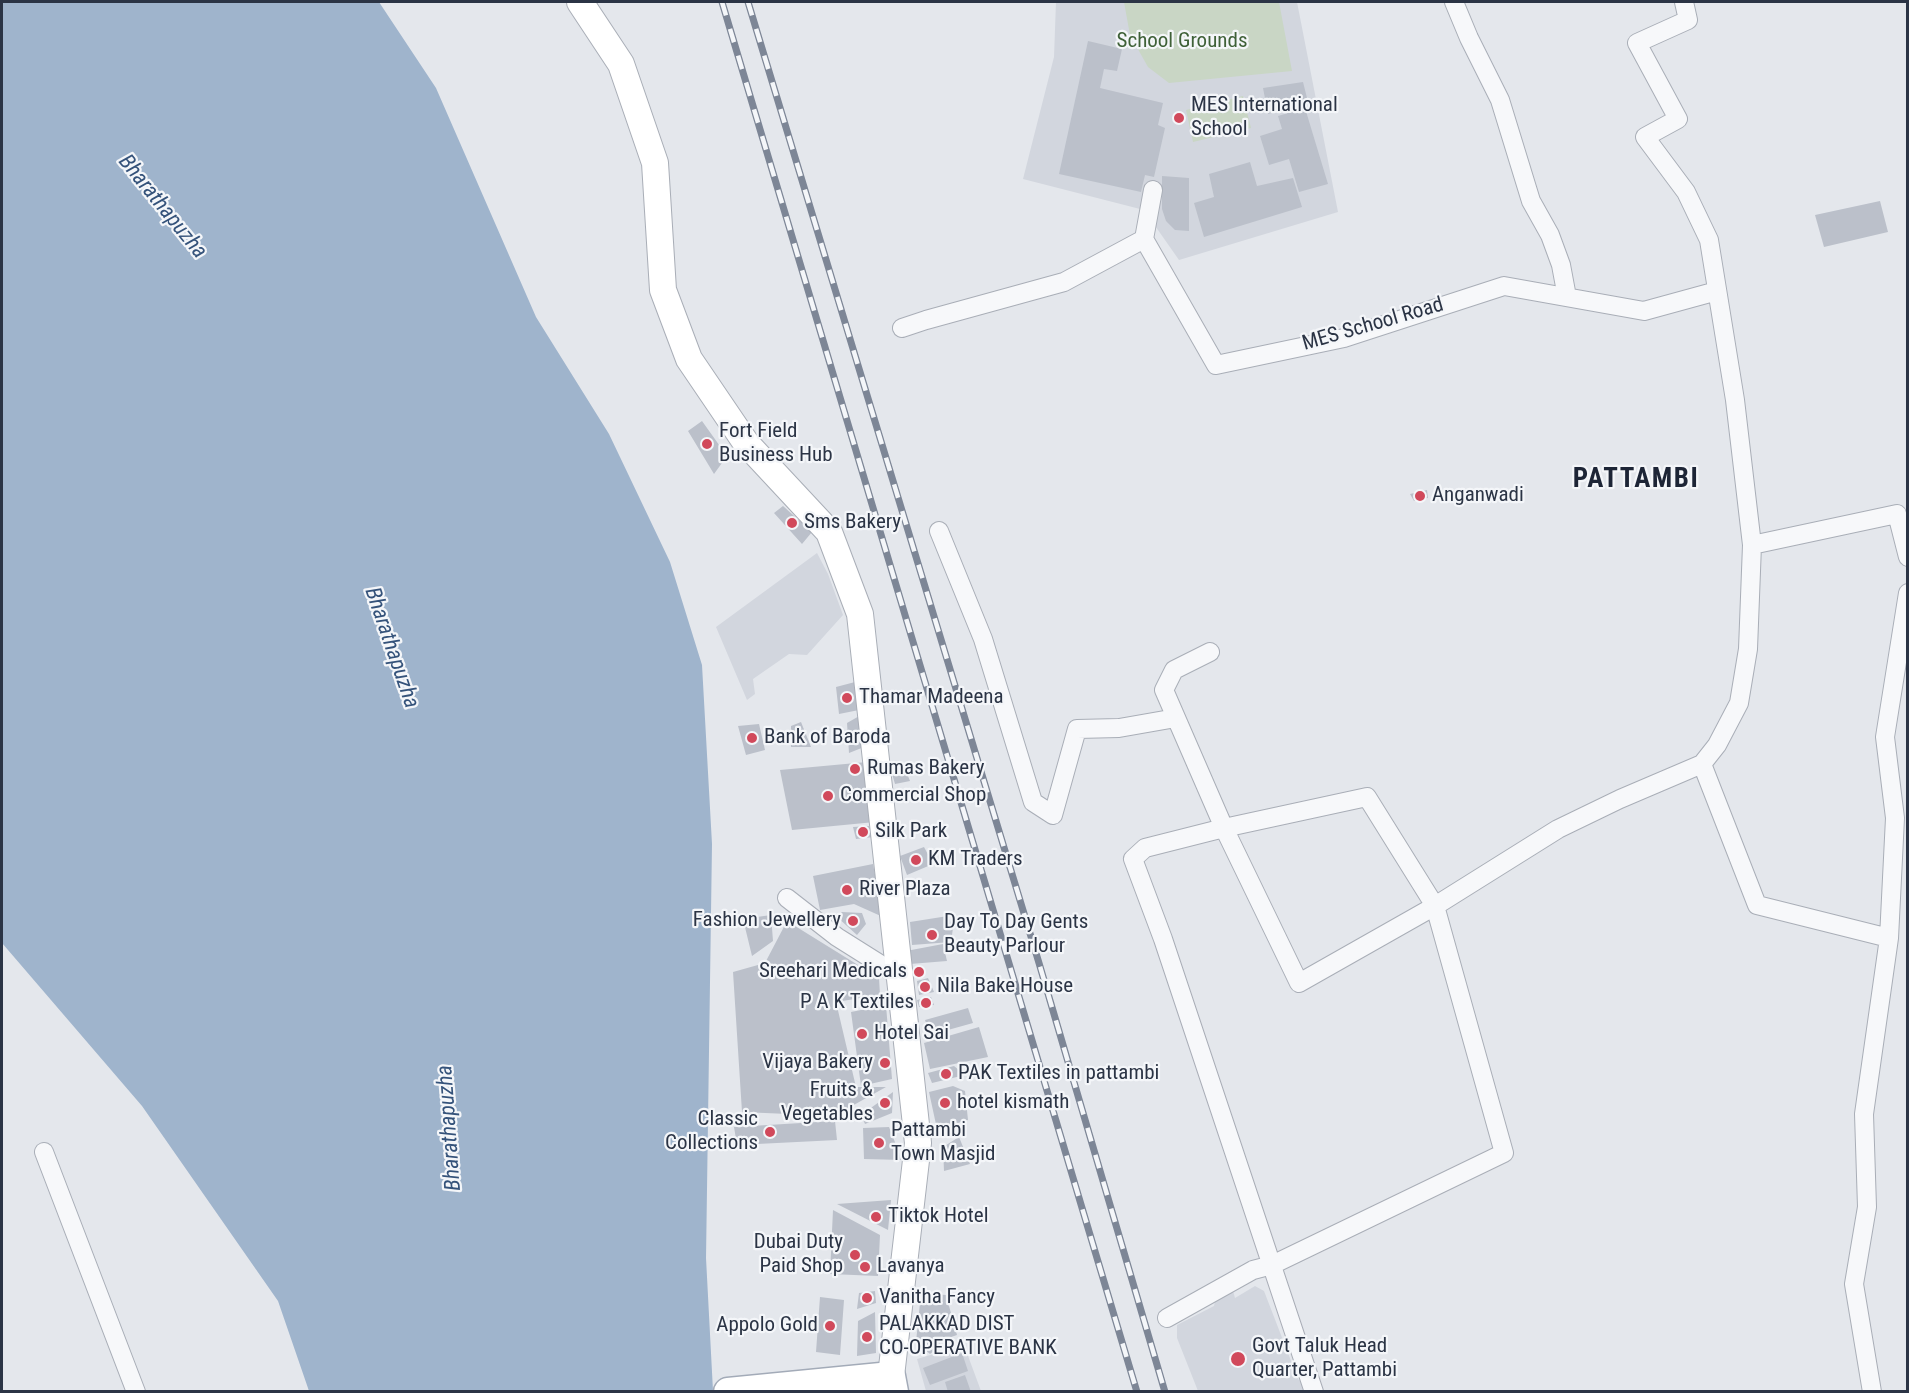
<!DOCTYPE html>
<html>
<head>
<meta charset="utf-8">
<style>
	body { margin:0 }
	#map { position:relative; width:1909px; height:1393px; overflow:hidden; background:#e4e7ec; font-family:"Roboto Condensed",sans-serif }
	canvas { display:block }
	.frame { position:absolute; inset:0; border:3px solid #2b3445; pointer-events:none }
</style>
</head>
<body>
<div id="map">
<canvas width="1909" height="1393"></canvas>
<div class="frame"></div>
</div>
<script>
const context = document.querySelector('canvas').getContext('2d');
context.lineJoin = 'round';
function fillPath(path, color) { context.fillStyle = color; context.fill(path, 'evenodd'); }
const shape = rows => new Path2D(rows.map(r => 'M' + r).join(''));
function strokePath(path, color, width, dash) { context.strokeStyle = color; context.lineWidth = width; context.lineCap = dash ? 'butt' : 'round'; context.setLineDash(dash || []); context.stroke(path); }
function drawText(font, color, halo, rows, align = 'center') {
  context.font = font + ' "Roboto Condensed",sans-serif'; context.lineWidth = 4.5; context.setLineDash([]); context.textBaseline = 'middle'; context.strokeStyle = halo; context.fillStyle = color; for (const [text, x, y, turn = 0] of rows) {
    context.save(); context.translate(x, y); context.rotate((+turn || 0) * Math.PI / 180); context.textAlign = isNaN(turn) ? turn : align; if (halo) context.strokeText(text, 0, 0); context.fillText(text, 0, 0); context.restore();
  }
}
fillPath(shape([
	[1056,2,1297,2,1338,212,1179,260,1144,210,1023,179,1054,57],
	[817,553,828,574,843,615,807,655,789,654,753,679,755,694,747,700,716,627],
	[1255,1286,1264,1291,1298,1379,1311,1391,1198,1391,1177,1338,1177,1325,1214,1306,1216,1296,1233,1291,1235,1298],
	[964,1345,981,1391,926,1391,917,1359]
]), '#d2d6de');
fillPath(shape([
	[1124,2,1279,2,1292,71,1169,83,1148,67,1130,35],
	[1243,96,1251,128,1193,142,1186,110]
]), '#c9d6c5');
fillPath(shape([
	[2,2,379,2,436,88,536,317,609,434,670,562,702,665,712,844,706,1258,713,1391,309,1391,278,1301,142,1106,2,943]
]), '#9fb4cc');
fillPath(shape([
	[1088,41,1122,49,1117,71,1104,69,1100,88,1163,103,1158,125,1165,128,1154,177,1145,175,1141,192,1059,174],
	[1303,82,1308,102,1268,114,1263,88],
	[1305,108,1328,184,1299,192,1289,159,1269,165,1260,136,1282,129,1278,116],
	[1250,162,1257,186,1293,178,1302,207,1204,237,1194,203,1214,197,1209,174],
	[1162,176,1189,178,1189,231,1175,230,1166,221,1162,209],
	[1880,201,1888,232,1824,247,1815,215],
	[702,421,727,456,714,474,688,431],
	[1427,490,1428,498,1414,501,1410,494],
	[783,506,812,532,802,544,774,513],
	[855,682,859,710,839,714,836,687],
	[861,715,864,747,849,753,847,723],
	[801,722,811,747,791,747,791,726],
	[759,724,765,750,746,755,738,726],
	[902,761,910,781,895,784,890,767],
	[867,762,875,822,792,830,780,770],
	[869,826,874,837,856,839,853,827],
	[924,847,933,864,907,875,900,856],
	[873,864,883,917,854,904,820,910,813,876],
	[842,912,862,913,866,924,857,935,837,917],
	[771,915,773,941,752,956,743,919],
	[948,916,953,928,951,942,912,945,910,922],
	[787,921,879,978,880,995,836,1002,856,1087,886,1087,834,1116,742,1112,733,972,765,963],
	[943,944,947,961,910,964,906,951],
	[928,978,934,992,919,995,917,981],
	[931,997,934,1005,919,1007,917,1000],
	[886,1005,892,1079,861,1086,851,1012],
	[968,1008,973,1023,930,1035,925,1020],
	[979,1027,988,1057,930,1069,924,1043],
	[954,1066,965,1075,932,1083,928,1073],
	[953,1086,965,1091,968,1120,937,1129,929,1092],
	[893,1092,892,1113,865,1124,861,1115],
	[835,1121,837,1140,737,1145,734,1127],
	[889,1127,902,1160,864,1159,863,1128],
	[959,1137,970,1164,944,1171,943,1147],
	[891,1200,888,1230,837,1204],
	[833,1210,880,1235,878,1276,830,1274],
	[875,1291,876,1303,857,1309,859,1293],
	[921,1293,946,1295,957,1335,939,1341,940,1346,930,1354,916,1342],
	[820,1297,844,1300,840,1355,816,1352],
	[875,1312,876,1353,857,1356,858,1321],
	[962,1353,968,1371,930,1385,923,1368],
	[965,1375,971,1392,948,1392,945,1382]
]), '#bbc0ca');
const minor = shape([
	[1454,2,1469,38,1500,100,1531,201,1550,235,1561,265,1567,297],
	[1684,2,1688,20,1637,43,1678,119,1645,137,1686,192,1709,240,1735,400,1752,545],
	[1153,190,1144,239,1216,365,1344,338,1504,286,1644,311,1717,291],
	[902,328,926,320,1064,282,1144,239],
	[939,531,983,639,1033,802,1053,815,1077,729,1119,728,1176,718],
	[1210,652,1174,670,1164,690,1224,828,1145,848,1133,859,1163,939,1314,1392],
	[1702,764,1757,905,1889,938],
	[787,898,837,937,899,976],
	[44,1152,136,1392],
	[1167,1318,1253,1270,1272,1265,1504,1153,1435,906,1367,797,1224,828,1299,983,1435,906,1558,829,1620,799,1702,764,1717,745,1739,703,1748,649,1752,545,1897,514,1908,557],
	[1872,1392,1854,1284,1867,1207,1864,1114,1889,938,1895,818,1885,737,1908,593]
]);
const secondary = shape([
	[580,2,621,64,655,163,663,290,689,359,746,443,829,532,860,614,918,1143,891,1376]
]);
const primary = shape([
	[728,1392,891,1376,894,1392]
]);
strokePath(minor, '#a9aeb7', 20);
strokePath(secondary, '#a9aeb7', 28);
strokePath(primary, '#a3abb8', 31);
strokePath(minor, '#f7f8fa', 18);
strokePath(secondary, '#fff', 26);
strokePath(primary, '#fff', 28);
const rail = shape([
	[722,2,1137,1392],
	[748,2,1039,963,1165,1392]
]);
strokePath(rail, '#7d8696', 7);
strokePath(rail, '#f4f6f9', 4.5, [14]);
for (const [x, y, r, color] of [
	[1179,118,6,"#d1495b"],
	[707,444,6,"#d1495b"],
	[1420,496,6,"#d1495b"],
	[792,523,6,"#d1495b"],
	[847,698,6,"#d1495b"],
	[752,738,6,"#d1495b"],
	[855,769,6,"#d1495b"],
	[828,796,6,"#d1495b"],
	[863,832,6,"#d1495b"],
	[916,860,6,"#d1495b"],
	[847,890,6,"#d1495b"],
	[853,921,6,"#d1495b"],
	[932,935,6,"#d1495b"],
	[919,972,6,"#d1495b"],
	[925,987,6,"#d1495b"],
	[926,1003,6,"#d1495b"],
	[862,1034,6,"#d1495b"],
	[885,1063,6,"#d1495b"],
	[946,1074,6,"#d1495b"],
	[885,1103,6,"#d1495b"],
	[945,1103,6,"#d1495b"],
	[770,1132,6,"#d1495b"],
	[879,1143,6,"#d1495b"],
	[876,1217,6,"#d1495b"],
	[855,1255,6,"#d1495b"],
	[865,1267,6,"#d1495b"],
	[867,1298,6,"#d1495b"],
	[830,1326,6,"#d1495b"],
	[867,1337,6,"#d1495b"],
	[1238,1359,8,"#d1495b"]
]) { const dot = new Path2D(); dot.arc(x, y, r, 0, 2 * Math.PI); context.fillStyle = color; context.fill(dot); strokePath(dot, '#f4f6f9', 2); }
drawText('21px', '#3f6138', '#f4f6f9', [
	["School Grounds",1182,42]
]);
drawText('21px', '#2b3445', '#f4f6f9', [
	["MES International",1191,106],
	["School",1191,130],
	["Fort Field",719,432],
	["Business Hub",719,456],
	["Anganwadi",1432,496],
	["Sms Bakery",804,523],
	["Thamar Madeena",859,698],
	["Bank of Baroda",764,738],
	["Rumas Bakery",867,769],
	["Commercial Shop",840,796],
	["Silk Park",875,832],
	["KM Traders",928,860],
	["River Plaza",859,890],
	["Fashion Jewellery",841,921,"right"],
	["Day To Day Gents",944,923],
	["Beauty Parlour",944,947],
	["Sreehari Medicals",907,972,"right"],
	["Nila Bake House",937,987],
	["P A K Textiles",914,1003,"right"],
	["Hotel Sai",874,1034],
	["Vijaya Bakery",873,1063,"right"],
	["PAK Textiles in pattambi",958,1074],
	["Fruits &",873,1091,"right"],
	["Vegetables",873,1115,"right"],
	["hotel kismath",957,1103],
	["Classic",758,1120,"right"],
	["Collections",758,1144,"right"],
	["Pattambi",891,1131],
	["Town Masjid",891,1155],
	["Tiktok Hotel",888,1217],
	["Dubai Duty",843,1243,"right"],
	["Paid Shop",843,1267,"right"],
	["Lavanya",877,1267],
	["Vanitha Fancy",879,1298],
	["PALAKKAD DIST",879,1325],
	["CO-OPERATIVE BANK",879,1349],
	["Appolo Gold",818,1326,"right"],
	["Govt Taluk Head",1252,1347],
	["Quarter, Pattambi",1252,1371]
], 'left');
drawText('21px', '#2b3445', '#f4f6f9', [
	["MES School Road",1373,325,-16]
]);
drawText('italic 22px', '#34527a', '#f4f6f9', [
	["Bharathapuzha",162,207,51],
	["Bharathapuzha",391,648,71],
	["Bharathapuzha",450,1128,-94]
]);
context.letterSpacing = '1.5px';
drawText('bold 27px', '#1d2536', '#f4f6f9', [
	["PATTAMBI",1636,480]
]);
context.letterSpacing = '0px';
</script>
</body>
</html>
